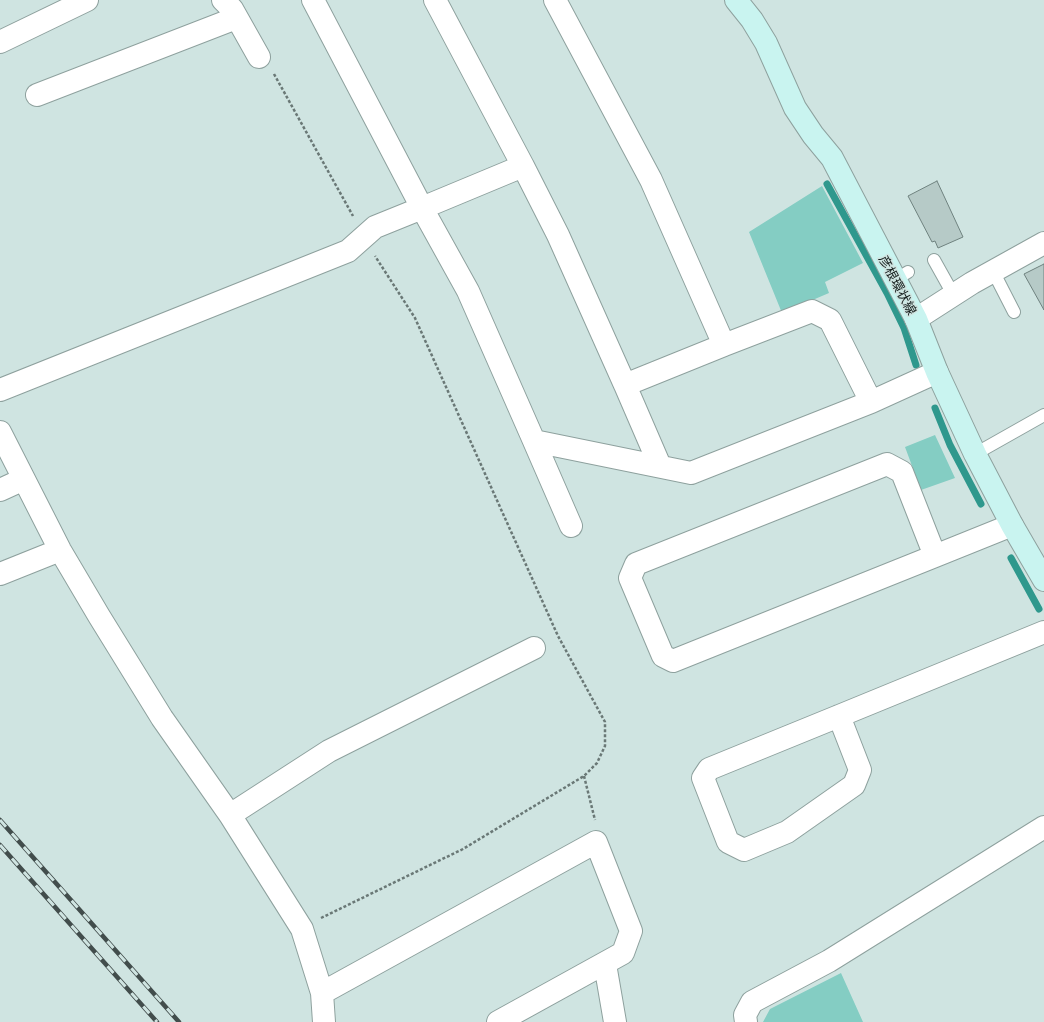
<!DOCTYPE html>
<html>
<head>
<meta charset="utf-8">
<style>
	body { margin:0 }
	canvas { display:block; background:#cfe4e1 }
</style>
</head>
<body>
<canvas width="1044" height="1022"></canvas>
<script>
const context = document.querySelector('canvas').getContext('2d');
context.lineJoin = 'round';
function fillPath(path, color) { context.fillStyle = color; context.fill(path, 'evenodd'); }
const shape = rows => new Path2D(rows.map(r => 'M' + r).join(''));
function strokePath(path, color, width, dash) { context.strokeStyle = color; context.lineWidth = width; context.lineCap = dash ? 'butt' : 'round'; context.setLineDash(dash || []); context.stroke(path); }
function drawText(font, color, halo, rows, align = 'center') {
  context.font = font + ' Georgia,"Noto Sans JP",serif'; context.lineWidth = 3; context.setLineDash([]); context.textBaseline = 'middle'; context.strokeStyle = halo; context.fillStyle = color; for (const [text, x, y, turn = 0] of rows) {
    context.save(); context.translate(x, y); context.rotate((+turn || 0) * Math.PI / 180); context.textAlign = isNaN(turn) ? turn : align; if (halo) context.strokeText(text, 0, 0); context.fillText(text, 0, 0); context.restore();
  }
}
fillPath(shape([
	[822,186,863,263,825,282,829,293,782,313,749,232],
	[935,435,955,478,921,490,905,447],
	[841,973,863,1022,763,1022,770,1009]
]), '#84cdc3');
strokePath(shape([
	[827,184,887,293,904,328,916,365],
	[935,408,950,445,981,504],
	[1011,558,1039,609]
]), '#2f988d', 7);
const building = shape([
	[937,181,963,237,938,248,935,241,932,242,908,196,937,181],
	[1044,264,1044,310,1024,274,1044,264]
]);
fillPath(building, '#b6cac7');
strokePath(building, '#6f827f', 1);
const service = shape([
	[934,260,953,294],
	[993,271,1014,312],
	[895,280,908,272],
	[975,454,1044,415]
]);
const minor = shape([
	[223,0,232,9,259,57],
	[435,0,523,166,422,208,468,291,534,441,691,473,871,402,937,372],
	[37,95,236,18],
	[523,166,558,235,625,385,724,345,651,180,555,0],
	[916,319,972,283,1044,243],
	[724,345,812,311,830,320,871,402],
	[625,385,660,466],
	[0,390,348,251,375,227,422,208,313,0],
	[0,432,60,550,99,616,162,718,230,815,302,929,322,993,324,1022],
	[534,441,571,526],
	[0,490,24,479],
	[935,556,902,472,887,464,636,564,630,578,663,656,673,661,935,556,1012,525],
	[0,574,60,550],
	[839,716,860,770,854,785,787,832,744,850,728,842,703,778,709,769,839,716,1044,632],
	[230,815,329,751,534,648],
	[605,964,615,1022],
	[322,993,596,842,631,931,623,953,498,1022],
	[746,1022,745,1015,752,1002,829,961,1044,827]
]);
const tertiary = shape([
	[0,42,87,0]
]);
const secondary = shape([
	[736,0,752,20,766,43,795,108,813,135,832,158,916,319,937,372,975,454,1012,525,1044,580]
]);
strokePath(service, '#8ea19e', 14);
strokePath(minor, '#8ea19e', 24);
strokePath(tertiary, '#8ea19e', 24);
strokePath(secondary, '#8ea19e', 24);
strokePath(shape([
	[274,74,353,216],
	[584,776,595,820],
	[321,918,463,849,584,776,597,763,605,746,605,722,558,636,415,318,375,256]
]), '#6a7876', 2.5, [3, 2]);
strokePath(service, '#fff', 12);
strokePath(minor, '#fff', 22);
strokePath(tertiary, '#fff', 22);
strokePath(secondary, '#c9f4f0', 22);
const rail = shape([
	[0,820,179,1022],
	[0,845,157,1022]
]);
strokePath(rail, '#424d4c', 4.5);
strokePath(rail, '#cfe4e1', 3, [9]);
drawText('13px', '#141c1b', '#cfe4e1', [
	["彦根環状線",898,285,62]
]);
</script>
</body>
</html>
